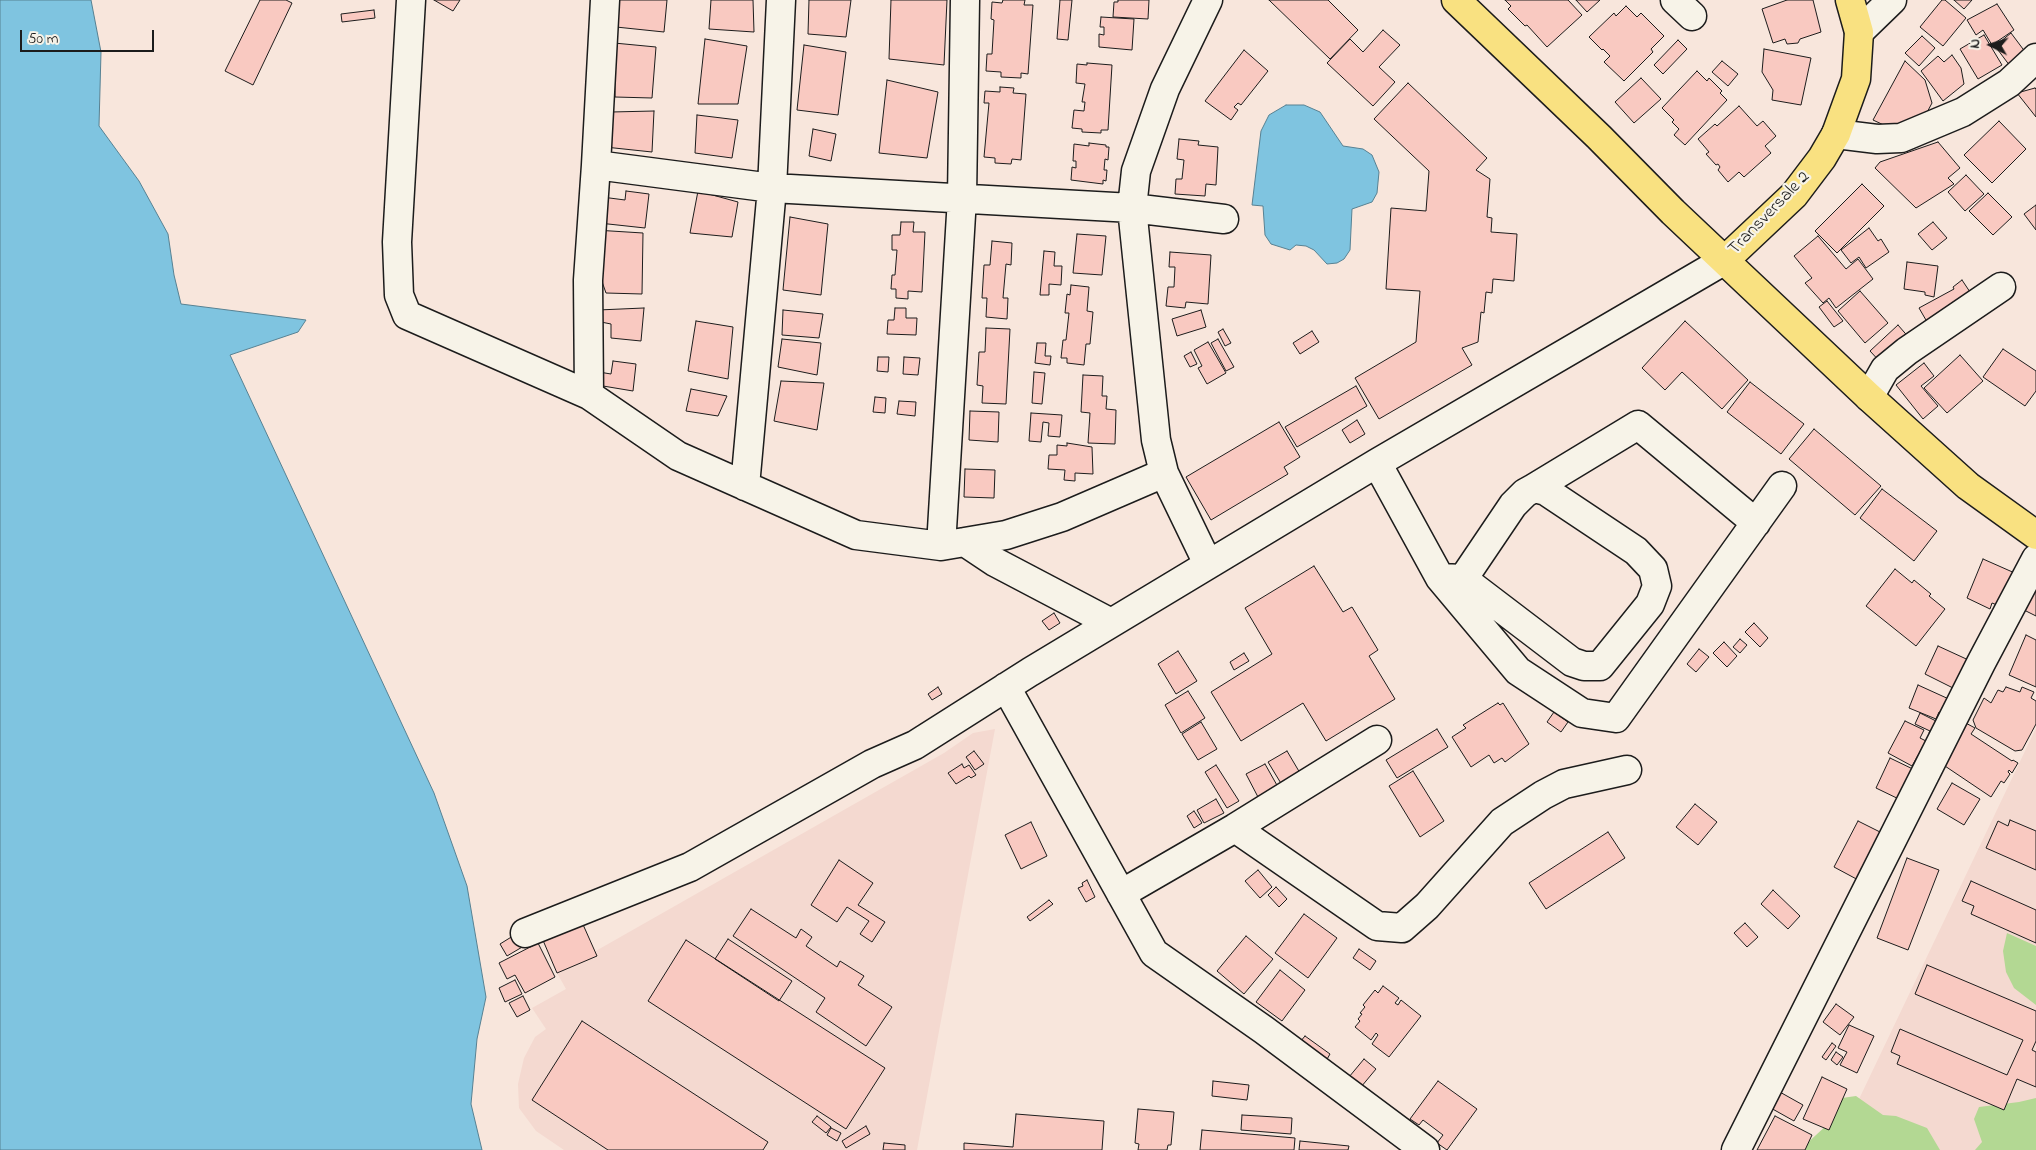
<!DOCTYPE html>
<html>
<head>
<meta charset="utf-8">
<style>
	body { margin:0 }
	#map { position:relative; width:2036px; height:1150px; overflow:hidden; background:#f8e6dc; font-family:"Indie Flower",sans-serif }
	canvas { display:block }
	.north { position:absolute; left:1966px; top:20px; width:50px; height:50px; -webkit-text-stroke:4px #f7f3e8; paint-order:stroke; rotate:275deg; font-size:14px; font-weight:700; line-height:20px; text-align:center; color:#1c1c1c }
	.north::after { content:''; display:block; margin:auto; width:18px; height:22px; background:#1c1c1c; clip-path:polygon(50% 0,100% 100%,50% 72%,0 100%) }
	.scale { position:absolute; left:20px; top:30px; width:134px; height:22px; box-sizing:border-box; border:2px solid #1c1c1c; border-top:0; padding-left:6px; font-size:15px; line-height:18px; white-space:nowrap; color:#1c1c1c; -webkit-text-stroke:4px #f7f3e8; paint-order:stroke }
</style>
</head>
<body>
<div id="map">
<canvas width="2036" height="1150"></canvas>
<div class="north">N</div>
<div class="scale">50 m</div>
</div>
<script>
const context = document.querySelector('canvas').getContext('2d');
context.lineJoin = 'round';
function fillPath(path, color) { context.fillStyle = color; context.fill(path, 'evenodd'); }
const shape = rows => new Path2D(rows.map(r => 'M' + r).join(''));
function strokePath(path, color, width, dash) { context.strokeStyle = color; context.lineWidth = width; context.lineCap = dash ? 'butt' : 'round'; context.setLineDash(dash || []); context.stroke(path); }
function drawText(font, color, halo, rows, align = 'center') {
  context.font = font + ' "Indie Flower",sans-serif'; context.lineWidth = 4.5; context.setLineDash([]); context.textBaseline = 'middle'; context.strokeStyle = halo; context.fillStyle = color; for (const [text, x, y, turn = 0] of rows) {
    context.save(); context.translate(x, y); context.rotate((+turn || 0) * Math.PI / 180); context.textAlign = isNaN(turn) ? turn : align; if (halo) context.strokeText(text, 0, 0); context.fillText(text, 0, 0); context.restore();
  }
}
fillPath(shape([
	[2036,728,2036,1150,1833,1150,1850,1118],
	[995,729,917,1150,564,1150,536,1131,519,1108,518,1084,524,1058,535,1037,546,1029,532,1008,566,989,557,973,944,753,973,733]
]), '#f4d9d0');
fillPath(shape([
	[2007,933,2036,946,2036,1005,2014,988,2006,972,2003,951],
	[1856,1096,1883,1115,1896,1116,1927,1128,1940,1150,1802,1150,1804,1146,1828,1124,1842,1098],
	[2036,1098,2036,1150,1975,1150,1982,1142,1974,1119,1979,1107,2019,1102]
]), '#b3d893');
const water = shape([
	[0,0,91,0,101,52,99,126,139,181,168,234,174,275,181,304,306,320,298,332,230,355,434,793,467,886,486,997,477,1039,471,1104,482,1150,0,1150,0,0],
	[1286,105,1304,105,1320,112,1343,146,1363,149,1372,155,1379,172,1377,193,1372,202,1352,209,1350,250,1344,259,1337,263,1327,264,1314,250,1306,246,1296,245,1290,250,1271,244,1265,235,1263,206,1252,205,1261,131,1269,115,1286,105]
]);
fillPath(water, '#7fc4e0');
strokePath(water, '#578192', 1);
const building = shape([
	[260,0,286,0,292,3,253,85,225,71,260,0],
	[434,0,460,0,453,11,434,0],
	[607,0,667,0,664,32,616,27,607,0],
	[711,0,753,0,754,32,709,29,711,0],
	[809,0,851,0,846,37,808,34,809,0],
	[891,0,947,0,944,65,889,59,891,0],
	[1003,0,1025,0,1024,5,1033,5,1028,74,1021,73,1021,78,1001,77,1001,72,986,71,987,54,992,54,994,20,991,19,992,2,1002,3,1003,0],
	[1060,0,1072,0,1068,40,1057,39,1060,0],
	[1118,0,1149,0,1148,19,1113,17,1114,2,1118,2,1118,0],
	[1269,0,1328,0,1358,30,1330,59,1269,0],
	[1505,0,1568,0,1582,15,1547,47,1527,25,1525,26,1508,9,1511,6,1505,0],
	[1576,0,1600,0,1587,12,1576,0],
	[1787,0,1813,0,1821,32,1800,39,1798,43,1787,44,1785,39,1773,43,1762,9,1787,0],
	[1942,0,1945,0,1966,18,1943,46,1920,27,1942,0],
	[1954,0,1972,0,1964,9,1954,0],
	[1997,4,2014,30,1992,45,1983,30,1976,35,1967,20,1997,4],
	[1626,6,1637,17,1641,13,1664,36,1651,49,1653,52,1624,81,1604,62,1610,56,1603,49,1602,50,1589,37,1614,13,1616,16,1626,6],
	[374,10,375,18,342,22,341,14,374,10],
	[1101,17,1134,19,1132,50,1099,47,1099,34,1104,35,1104,27,1100,27,1101,17],
	[1383,30,1400,45,1379,67,1395,82,1373,106,1327,63,1350,39,1363,52,1383,30],
	[2011,33,2026,53,2010,66,1995,46,2011,33],
	[1984,35,2002,65,1978,79,1960,49,1984,35],
	[1922,36,1935,48,1919,66,1905,53,1922,36],
	[705,39,747,46,738,104,698,104,705,39],
	[1678,40,1687,49,1663,74,1654,65,1678,40],
	[614,43,656,47,652,98,615,97,614,43],
	[804,45,846,52,838,115,797,110,804,45],
	[1764,49,1811,58,1801,105,1772,100,1773,90,1762,72,1764,49],
	[1244,50,1268,71,1241,105,1238,103,1234,107,1238,110,1231,120,1205,101,1244,50],
	[1952,55,1961,68,1964,84,1943,101,1921,71,1938,56,1944,62,1952,55],
	[1722,61,1738,74,1728,86,1712,72,1722,61],
	[1905,61,1925,80,1932,103,1924,118,1901,133,1873,120,1905,61],
	[1087,63,1112,65,1108,130,1101,130,1101,133,1082,132,1082,129,1072,128,1074,110,1084,111,1085,102,1082,102,1085,84,1076,83,1077,64,1087,65,1087,63],
	[1697,71,1707,81,1709,78,1722,91,1720,93,1727,100,1685,145,1674,135,1679,129,1672,122,1674,120,1662,108,1697,71],
	[1641,78,1661,99,1634,123,1615,102,1641,78],
	[887,80,938,92,927,158,879,153,887,80],
	[1408,83,1487,158,1476,170,1490,179,1487,217,1492,218,1491,232,1517,234,1514,281,1493,279,1492,293,1486,292,1484,313,1481,312,1478,342,1462,348,1472,365,1379,419,1355,378,1416,342,1420,291,1386,289,1391,208,1426,211,1429,171,1374,119,1408,83],
	[1000,87,1014,88,1013,93,1026,94,1021,160,1012,159,1011,164,995,163,995,158,984,157,989,103,984,103,985,91,1000,92,1000,87],
	[2035,88,2036,89,2036,117,2017,93,2035,88],
	[1739,106,1757,126,1763,121,1776,136,1765,146,1771,153,1744,177,1739,172,1728,182,1718,170,1720,167,1718,164,1716,165,1706,154,1709,152,1698,139,1715,124,1717,126,1739,106],
	[654,111,652,152,605,147,611,112,654,111],
	[697,115,738,120,732,158,695,153,697,115],
	[1999,121,2026,149,1992,183,1964,155,1999,121],
	[813,129,836,134,831,161,809,156,813,129],
	[1179,139,1199,141,1198,145,1218,147,1216,185,1206,184,1205,196,1175,194,1176,179,1182,179,1184,160,1177,159,1179,139],
	[1938,142,1960,168,1948,178,1954,184,1916,208,1875,168,1880,162,1938,142],
	[1089,143,1106,145,1106,147,1109,147,1108,160,1105,159,1104,170,1107,170,1106,181,1103,180,1103,184,1071,180,1072,167,1076,168,1076,161,1073,161,1074,144,1089,146,1089,143],
	[1966,175,1984,194,1965,211,1948,192,1966,175],
	[1862,184,1884,206,1837,253,1815,231,1862,184],
	[626,191,649,194,645,228,599,223,602,197,625,200,626,191],
	[698,191,738,202,732,237,690,233,698,191],
	[1988,193,2012,217,1993,235,1969,211,1988,193],
	[2036,205,2036,230,2024,214,2036,205],
	[790,217,828,224,821,295,783,290,790,217],
	[901,222,914,222,913,232,925,232,922,292,908,291,908,299,896,298,896,289,891,289,892,275,895,275,897,250,892,250,892,235,900,235,901,222],
	[1933,222,1947,238,1932,250,1918,234,1933,222],
	[1869,228,1878,241,1881,239,1889,252,1866,268,1859,257,1851,263,1841,250,1869,228],
	[595,230,643,233,642,294,606,293,600,276,595,230],
	[1077,234,1106,236,1102,275,1073,273,1077,234],
	[1818,236,1846,269,1858,259,1873,279,1836,308,1829,298,1823,303,1805,283,1812,278,1794,256,1818,236],
	[992,241,1012,243,1011,265,1006,264,1003,298,1008,298,1007,319,986,317,987,298,982,298,984,265,990,265,992,241],
	[1044,251,1055,252,1054,266,1062,266,1061,285,1049,284,1049,295,1040,295,1044,251],
	[1170,252,1211,255,1208,304,1186,302,1185,308,1166,306,1168,287,1174,287,1175,267,1169,267,1170,252],
	[1907,262,1938,266,1934,297,1925,295,1925,292,1904,289,1907,262],
	[1962,280,1970,292,1930,327,1919,308,1954,289,1953,287,1962,280],
	[1071,285,1089,287,1087,311,1093,312,1090,344,1086,344,1084,365,1067,363,1067,358,1061,358,1063,340,1066,340,1069,313,1065,313,1067,294,1070,295,1071,285],
	[1860,291,1888,323,1865,343,1838,311,1860,291],
	[1827,301,1843,321,1834,327,1819,307,1827,301],
	[644,308,641,341,611,338,611,324,601,322,598,310,644,308],
	[895,308,906,308,906,318,917,318,916,335,887,334,888,320,894,320,895,308],
	[783,310,823,314,819,338,782,335,783,310],
	[1201,310,1206,327,1177,336,1172,319,1201,310],
	[696,321,733,327,728,379,688,371,696,321],
	[1685,321,1748,380,1722,409,1682,372,1665,390,1642,368,1685,321],
	[1898,325,1911,340,1883,365,1870,351,1898,325],
	[986,328,1010,329,1006,404,982,403,983,386,977,385,979,352,985,352,986,328],
	[1223,329,1231,343,1225,346,1218,332,1223,329],
	[1312,331,1319,342,1300,354,1293,343,1312,331],
	[782,339,821,343,817,375,778,367,782,339],
	[1218,339,1234,367,1226,371,1211,343,1218,339],
	[1208,342,1226,373,1207,384,1198,368,1202,366,1194,350,1208,342],
	[1037,343,1046,343,1045,356,1051,356,1050,365,1035,363,1037,343],
	[2003,349,2036,371,2036,391,2025,406,1983,377,2003,349],
	[1191,352,1197,364,1190,367,1184,356,1191,352],
	[1960,355,1983,381,1947,413,1924,388,1960,355],
	[878,357,889,357,888,372,877,371,878,357],
	[904,357,920,358,918,375,903,374,904,357],
	[613,361,636,364,633,391,597,385,599,372,611,374,613,361],
	[1924,363,1934,376,1921,386,1938,406,1923,419,1896,385,1924,363],
	[1034,372,1045,373,1042,404,1032,403,1034,372],
	[1083,375,1103,376,1102,396,1107,396,1106,409,1116,410,1115,444,1088,443,1090,413,1081,412,1083,375],
	[781,381,824,383,817,430,774,421,781,381],
	[1750,382,1804,424,1781,454,1727,412,1750,382],
	[1356,386,1367,406,1297,447,1285,427,1356,386],
	[691,389,727,396,718,416,686,411,691,389],
	[875,397,886,398,885,413,873,412,875,397],
	[899,401,916,402,915,416,897,414,899,401],
	[970,411,999,412,998,442,969,440,970,411],
	[1031,413,1062,415,1060,437,1048,436,1049,423,1043,422,1041,442,1029,441,1031,413],
	[1357,420,1365,434,1350,443,1342,430,1357,420],
	[1279,422,1300,457,1284,467,1288,474,1211,520,1186,477,1279,422],
	[1814,429,1881,486,1855,515,1789,459,1814,429],
	[1067,443,1092,447,1093,474,1075,473,1075,481,1064,480,1065,470,1048,469,1049,455,1057,455,1057,445,1067,446,1067,443],
	[965,469,995,470,994,498,964,497,965,469],
	[1882,489,1937,531,1914,561,1860,518,1882,489],
	[1983,559,2017,574,2002,607,1992,603,1990,609,1967,598,1983,559],
	[1314,566,1343,612,1352,607,1378,650,1369,656,1395,699,1326,741,1303,703,1241,741,1211,692,1272,654,1245,608,1314,566],
	[1895,569,1912,583,1914,580,1931,594,1929,596,1945,609,1916,646,1866,606,1895,569],
	[2036,585,2036,616,2022,609,2036,585],
	[1054,613,1060,623,1049,630,1042,621,1054,613],
	[1754,623,1768,638,1760,647,1745,632,1754,623],
	[2026,635,2036,640,2036,687,2009,675,2026,635],
	[1740,639,1747,645,1740,653,1733,647,1740,639],
	[1724,642,1737,656,1727,667,1713,653,1724,642],
	[1938,646,1975,663,1961,692,1925,674,1938,646],
	[1699,649,1709,657,1696,672,1687,664,1699,649],
	[1178,651,1197,681,1176,694,1158,664,1178,651],
	[1244,653,1249,661,1234,670,1230,662,1244,653],
	[1918,685,1951,700,1944,714,1939,712,1936,719,1909,708,1918,685],
	[938,687,942,694,932,700,928,694,938,687],
	[2006,687,2020,692,2022,687,2034,692,2031,698,2036,701,2036,724,2022,750,2015,751,1976,728,1973,720,1984,698,1991,703,1998,690,2003,692,2006,687],
	[1188,691,1205,718,1181,733,1165,705,1188,691],
	[1498,703,1500,705,1503,703,1529,744,1505,762,1502,758,1494,763,1489,755,1471,767,1452,737,1466,728,1463,725,1498,703],
	[1554,712,1568,722,1561,732,1547,722,1554,712],
	[1920,713,1936,721,1940,714,1947,718,1937,737,1929,733,1930,731,1915,724,1920,713],
	[1905,721,1924,730,1920,738,1926,741,1912,766,1888,753,1905,721],
	[1962,721,1975,728,1971,734,2012,761,2013,760,2018,763,2012,773,2009,770,2008,772,2010,774,2004,783,2001,781,1991,797,1939,762,1962,721],
	[1201,722,1217,749,1198,760,1182,734,1201,722],
	[1437,729,1448,747,1397,778,1386,760,1437,729],
	[974,751,984,764,975,770,966,757,974,751],
	[1287,751,1300,773,1282,785,1268,762,1287,751],
	[1890,758,1919,772,1905,802,1876,788,1890,758],
	[962,764,964,768,969,765,976,775,971,778,969,776,956,784,948,773,962,764],
	[1265,764,1278,787,1258,797,1246,774,1265,764],
	[1216,765,1239,801,1227,808,1205,772,1216,765],
	[1413,771,1444,821,1420,837,1389,786,1413,771],
	[1952,783,1980,799,1964,825,1937,809,1952,783],
	[1216,799,1224,813,1204,823,1197,810,1216,799],
	[1695,804,1717,822,1698,845,1676,827,1695,804],
	[1194,811,1202,823,1194,828,1187,816,1194,811],
	[2010,820,2036,831,2036,870,1986,848,1998,821,2008,826,2010,820],
	[1858,821,1886,835,1862,882,1834,867,1858,821],
	[1031,822,1047,856,1021,869,1005,835,1031,822],
	[1608,832,1625,858,1546,909,1529,883,1608,832],
	[1907,858,1939,870,1908,950,1877,938,1907,858],
	[839,860,873,883,858,905,885,922,872,942,860,934,869,921,847,907,837,922,811,905,839,860],
	[1258,870,1272,887,1260,898,1245,881,1258,870],
	[1087,880,1095,897,1086,902,1078,888,1083,886,1082,883,1087,880],
	[1971,881,2036,910,2036,943,1971,914,1974,906,1962,901,1971,881],
	[1276,887,1287,899,1279,907,1268,895,1276,887],
	[1773,890,1800,916,1788,929,1761,904,1773,890],
	[1049,900,1053,904,1030,921,1027,917,1049,900],
	[751,909,796,938,801,929,812,937,806,946,837,967,840,961,864,976,858,985,892,1007,866,1046,816,1012,825,998,733,936,751,909],
	[1304,914,1337,938,1308,978,1275,953,1304,914],
	[581,920,597,956,557,973,542,938,581,920],
	[1745,923,1758,937,1747,947,1734,933,1745,923],
	[521,931,529,943,507,956,500,944,521,931],
	[1246,936,1273,959,1244,994,1217,971,1246,936],
	[728,939,792,981,779,1001,715,959,728,939],
	[686,940,885,1068,846,1129,648,1001,686,940],
	[538,943,555,977,525,993,515,975,507,979,499,963,538,943],
	[1359,949,1376,961,1370,970,1353,958,1359,949],
	[1927,965,2036,1011,2036,1041,2032,1050,2036,1052,2036,1087,2017,1079,2004,1110,1897,1064,1900,1056,1891,1052,1900,1029,2007,1075,2023,1040,1915,994,1927,965],
	[1280,970,1305,990,1282,1021,1256,1002,1280,970],
	[515,980,522,994,505,1002,499,988,515,980],
	[1383,986,1399,998,1395,1003,1398,1005,1401,1000,1421,1016,1389,1057,1372,1044,1378,1035,1376,1033,1371,1040,1355,1027,1360,1021,1358,1019,1362,1014,1360,1013,1365,1007,1363,1005,1375,990,1378,993,1383,986],
	[523,996,530,1010,517,1017,509,1003,523,996],
	[1836,1004,1854,1017,1840,1035,1823,1022,1836,1004],
	[582,1021,768,1142,763,1150,608,1150,532,1100,582,1021],
	[1849,1025,1874,1036,1857,1073,1840,1065,1847,1052,1838,1048,1849,1025],
	[1305,1036,1330,1054,1326,1061,1300,1042,1305,1036],
	[1832,1043,1836,1046,1826,1060,1822,1057,1832,1043],
	[1836,1052,1843,1057,1837,1065,1831,1060,1836,1052],
	[1364,1059,1376,1069,1361,1087,1349,1077,1364,1059],
	[1822,1077,1847,1089,1829,1130,1803,1119,1822,1077],
	[1213,1081,1249,1085,1247,1100,1212,1096,1213,1081],
	[1438,1081,1477,1109,1447,1150,1437,1143,1443,1135,1423,1120,1419,1125,1410,1119,1438,1081],
	[1778,1091,1803,1105,1794,1121,1769,1107,1778,1091],
	[1138,1109,1174,1112,1171,1145,1168,1145,1167,1150,1138,1150,1139,1144,1135,1143,1138,1109],
	[1016,1114,1104,1121,1102,1150,964,1150,964,1143,1013,1147,1016,1114],
	[1242,1115,1292,1118,1291,1134,1241,1130,1242,1115],
	[817,1116,831,1127,826,1133,812,1122,817,1116],
	[1775,1116,1812,1135,1805,1150,1757,1150,1775,1116],
	[866,1126,870,1134,846,1148,842,1141,866,1126],
	[831,1128,841,1133,837,1141,827,1135,831,1128],
	[1202,1130,1295,1138,1294,1150,1200,1150,1202,1130],
	[1300,1141,1349,1146,1348,1150,1299,1150,1300,1141],
	[884,1143,905,1145,905,1150,883,1150,884,1143]
]);
fillPath(building, '#f9c9c1');
strokePath(building, '#1c1c1c', 1);
const minor = shape([
	[411,0,397,242,399,295,407,315,589,395],
	[605,0,596,165,588,280,589,395,678,456,856,535,941,546,1006,535,1062,517,1164,473],
	[1208,0,1165,89,1136,171,1132,208,1156,440,1164,473,1208,564],
	[1675,0,1692,16],
	[1859,32,1892,0],
	[1836,134,1877,139,1901,138,1963,112,2009,83,2036,58],
	[596,165,772,188,1132,208,1224,219],
	[1869,397,1885,369,1907,351,2001,287],
	[1377,463,1440,578,1518,671,1582,713,1616,718,1782,486],
	[745,486,772,188,781,0],
	[1534,488,1638,425,1756,523],
	[965,542,995,562,1111,623],
	[941,546,962,198,965,0],
	[1440,578,1463,579,1513,505,1525,493,1534,488,1546,491,1636,551,1653,569,1657,586,1650,604,1600,666,1584,666,1572,662,1463,579],
	[1006,687,1154,953,1264,1030,1425,1150],
	[1235,828,1377,926,1402,928,1427,906,1502,822,1543,795,1564,784,1627,770],
	[1121,894,1235,828,1377,740],
	[525,933,690,867,872,764,915,745,1030,672,1377,463,1725,260],
	[1736,1150,1981,663,2036,559]
]);
const major = shape([
	[1456,0,1599,137,1673,212,1869,397,1968,486,2036,535],
	[1725,260,1794,195,1822,158,1836,134,1856,79,1859,32,1850,0]
]);
strokePath(minor, '#1c1c1c', 31);
strokePath(major, '#1c1c1c', 31);
strokePath(minor, '#f7f3e8', 28);
strokePath(major, '#f9e181', 28);
drawText('18px', '#1c1c1c', '#f7f3e8', [
	["Transversale 2",1770,214,-46]
]);
</script>
</body>
</html>
